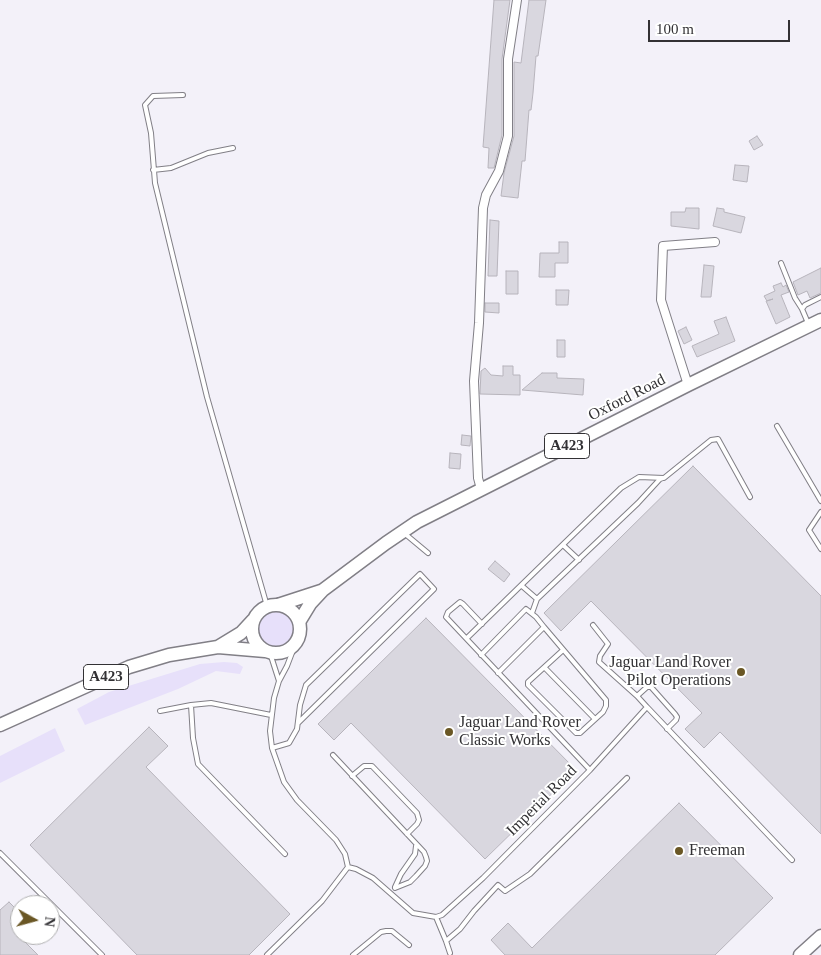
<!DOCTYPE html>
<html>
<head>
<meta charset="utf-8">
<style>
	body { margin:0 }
	#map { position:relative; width:821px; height:955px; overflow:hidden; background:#f3f1f9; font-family:"Times New Roman",serif }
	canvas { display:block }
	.north { position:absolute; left:10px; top:895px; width:50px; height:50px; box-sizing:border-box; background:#fff; border:1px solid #adadae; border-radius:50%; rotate:97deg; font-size:14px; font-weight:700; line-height:20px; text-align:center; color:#323134 }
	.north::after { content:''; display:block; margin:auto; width:18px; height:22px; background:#6a5725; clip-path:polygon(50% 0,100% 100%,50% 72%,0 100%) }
	.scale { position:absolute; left:648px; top:20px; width:142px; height:22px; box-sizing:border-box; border:2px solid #323134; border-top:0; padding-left:6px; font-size:15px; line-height:18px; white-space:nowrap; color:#323134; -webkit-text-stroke:4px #fff; paint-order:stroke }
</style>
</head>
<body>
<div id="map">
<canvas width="821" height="955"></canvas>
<div class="north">N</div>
<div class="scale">100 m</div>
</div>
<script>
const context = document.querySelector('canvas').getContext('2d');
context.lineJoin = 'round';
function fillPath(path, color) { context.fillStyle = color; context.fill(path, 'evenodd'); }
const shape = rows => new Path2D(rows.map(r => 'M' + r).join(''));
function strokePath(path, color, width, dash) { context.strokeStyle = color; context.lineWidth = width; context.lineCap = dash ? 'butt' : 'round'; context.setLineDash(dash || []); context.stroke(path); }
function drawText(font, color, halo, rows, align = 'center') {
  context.font = font + ' "Times New Roman",serif'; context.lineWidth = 4; context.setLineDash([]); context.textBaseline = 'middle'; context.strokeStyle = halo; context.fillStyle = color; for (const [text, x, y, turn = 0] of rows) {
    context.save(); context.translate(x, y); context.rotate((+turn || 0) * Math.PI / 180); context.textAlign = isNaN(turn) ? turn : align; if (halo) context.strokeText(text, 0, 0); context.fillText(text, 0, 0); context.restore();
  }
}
fillPath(shape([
	'258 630a18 18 0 1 1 36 0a18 18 0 1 1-36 0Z',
	[224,662,237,663,243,667,240,674,216,671,178,689,85,725,77,709,109,692,200,664],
	[55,728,65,751,0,783,0,756]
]), '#e7e0fa');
const building = shape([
	[494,0,510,0,502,59,502,135,494,168,488,168,489,148,483,147,494,0],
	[529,0,546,0,538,56,536,56,533,93,531,110,529,110,525,161,522,161,518,198,501,196,504,173,514,136,514,62,521,63,529,0],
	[757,136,763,145,754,150,749,141,757,136],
	[735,165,749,166,747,182,733,180,735,165],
	[686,208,699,208,699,229,671,226,671,212,685,212,686,208],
	[717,208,724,209,724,212,745,217,741,233,713,226,717,208],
	[490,220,499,221,497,276,488,276,490,220],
	[559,242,568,242,568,263,555,263,555,277,539,277,540,253,559,253,559,242],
	[704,265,714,266,711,297,701,297,704,265],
	[821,268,821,293,810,298,807,291,798,295,793,282,821,268],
	[506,271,518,271,518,294,506,294,506,271],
	[781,283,783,287,786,285,789,292,781,295,790,317,776,324,766,301,773,299,767,301,764,296,775,291,773,286,781,283],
	[556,290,569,290,568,305,556,305,556,290],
	[485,303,499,303,499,313,485,312,485,303],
	[726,317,735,341,697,357,692,346,719,334,714,321,726,317],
	[686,327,692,340,684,344,678,331,686,327],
	[557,340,565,340,565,357,557,357,557,340],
	[503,366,513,366,513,375,520,375,520,395,480,394,481,371,485,368,491,375,503,376,503,366],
	[542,373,557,373,557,378,584,379,583,395,522,390,542,373],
	[462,435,471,436,470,446,461,445,462,435],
	[450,453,461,454,460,469,449,468,450,453],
	[693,466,821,596,821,834,720,732,704,748,685,729,702,713,591,601,561,631,544,613,693,466],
	[495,561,510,574,504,582,488,569,495,561],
	[426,618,576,770,485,859,351,723,334,740,318,724,426,618],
	[149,727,168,746,146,767,290,914,249,955,137,955,30,845,149,727],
	[679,803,773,898,715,955,505,955,491,940,508,923,532,948,679,803],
	[9,902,20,913,20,929,16,933,38,955,0,955,0,910,9,902]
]);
fillPath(building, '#d9d7df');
strokePath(building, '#b7b4bc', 1);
const service = shape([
	[183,95,153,96,145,105,151,133,155,183,207,397,267,606],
	[153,170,171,168,208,153,233,148],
	[781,263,795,298,802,309],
	[808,323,802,309,805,305,821,297],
	[777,426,821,501],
	[821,512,809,530,821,549],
	[404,533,428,553],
	[563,545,579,560],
	[522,586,537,599],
	[532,613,537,599,638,503,660,479,663,478],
	[482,624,463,604,460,602,448,612,446,617,590,770],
	[593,625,608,644,600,656,599,662,637,696,647,707],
	[544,627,606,700,606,706,603,712,580,733,576,733,528,685,528,682,562,651],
	[467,638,621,488,639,477,664,478,711,440,718,439,750,497],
	[270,653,279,681],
	[481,655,526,609,536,617,544,627,498,673],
	[545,668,595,719],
	[637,696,647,687,651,687,675,714,677,717,676,720,667,729],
	[160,711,191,705],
	[271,715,211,703,191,705,193,738,198,764,285,854],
	[272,748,289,743,297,729,300,705,306,685,420,574,434,589,298,723],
	[333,755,424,852,426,857,427,861,425,866,416,876,410,882,395,888],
	[352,776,364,766,372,766,417,813,419,820,417,824,407,834],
	[0,853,102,955],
	[348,867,356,869,373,878,413,913,436,917,442,915,483,878,590,770,647,707,792,860],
	[395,887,401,874,415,854,416,846],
	[436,917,446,941,460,929,474,911,498,885,505,891,530,874,627,778],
	[446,941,450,953],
	[267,955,322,901,348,867,345,854,336,840,297,800,284,782,272,748,270,731,274,698,279,681,287,666,295,645],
	[353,955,381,932,386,931,392,931,409,945]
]);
const minor = shape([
	[688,385,661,300,663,246,715,242],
	[481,489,478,478,474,381,479,323,483,208,486,195,499,171,508,136,508,59,517,0]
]);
const trunk = shape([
	'252 629a24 24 0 1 1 48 0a24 24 0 1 1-48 0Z',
	[278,605,321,591],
	[299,622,310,604,323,590,386,543,417,522,688,385,821,320],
	[218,647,241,633,253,620],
	[0,725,129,667,169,655,218,647,265,651],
	[800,955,821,936]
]);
strokePath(service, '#817f86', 6);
strokePath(minor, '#817f86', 10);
strokePath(trunk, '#817f86', 15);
strokePath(service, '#fff', 4);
strokePath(minor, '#fff', 8);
strokePath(trunk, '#fff', 12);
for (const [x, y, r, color] of [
	[741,672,5,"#6a5725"],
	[449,732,5,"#6a5725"],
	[679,851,5,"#6a5725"]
]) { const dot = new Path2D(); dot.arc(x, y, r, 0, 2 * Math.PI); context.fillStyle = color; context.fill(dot); strokePath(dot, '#fff', 2); }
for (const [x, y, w] of [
	[567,446,45],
	[106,677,45]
]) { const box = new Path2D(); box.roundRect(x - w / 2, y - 12.5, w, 25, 4); context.fillStyle = '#fff'; context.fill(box); strokePath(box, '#323134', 1); }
drawText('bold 15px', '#323134', null, [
	["A423",567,446],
	["A423",106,677]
]);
drawText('16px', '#323134', '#fff', [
	["Oxford Road",627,398,-27],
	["Imperial Road",542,801,-45]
]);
drawText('16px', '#323134', '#fff', [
	["Jaguar Land Rover",731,663,"right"],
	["Pilot Operations",731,681,"right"],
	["Jaguar Land Rover",459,723],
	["Classic Works",459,741],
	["Freeman",689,851]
], 'left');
</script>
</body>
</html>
